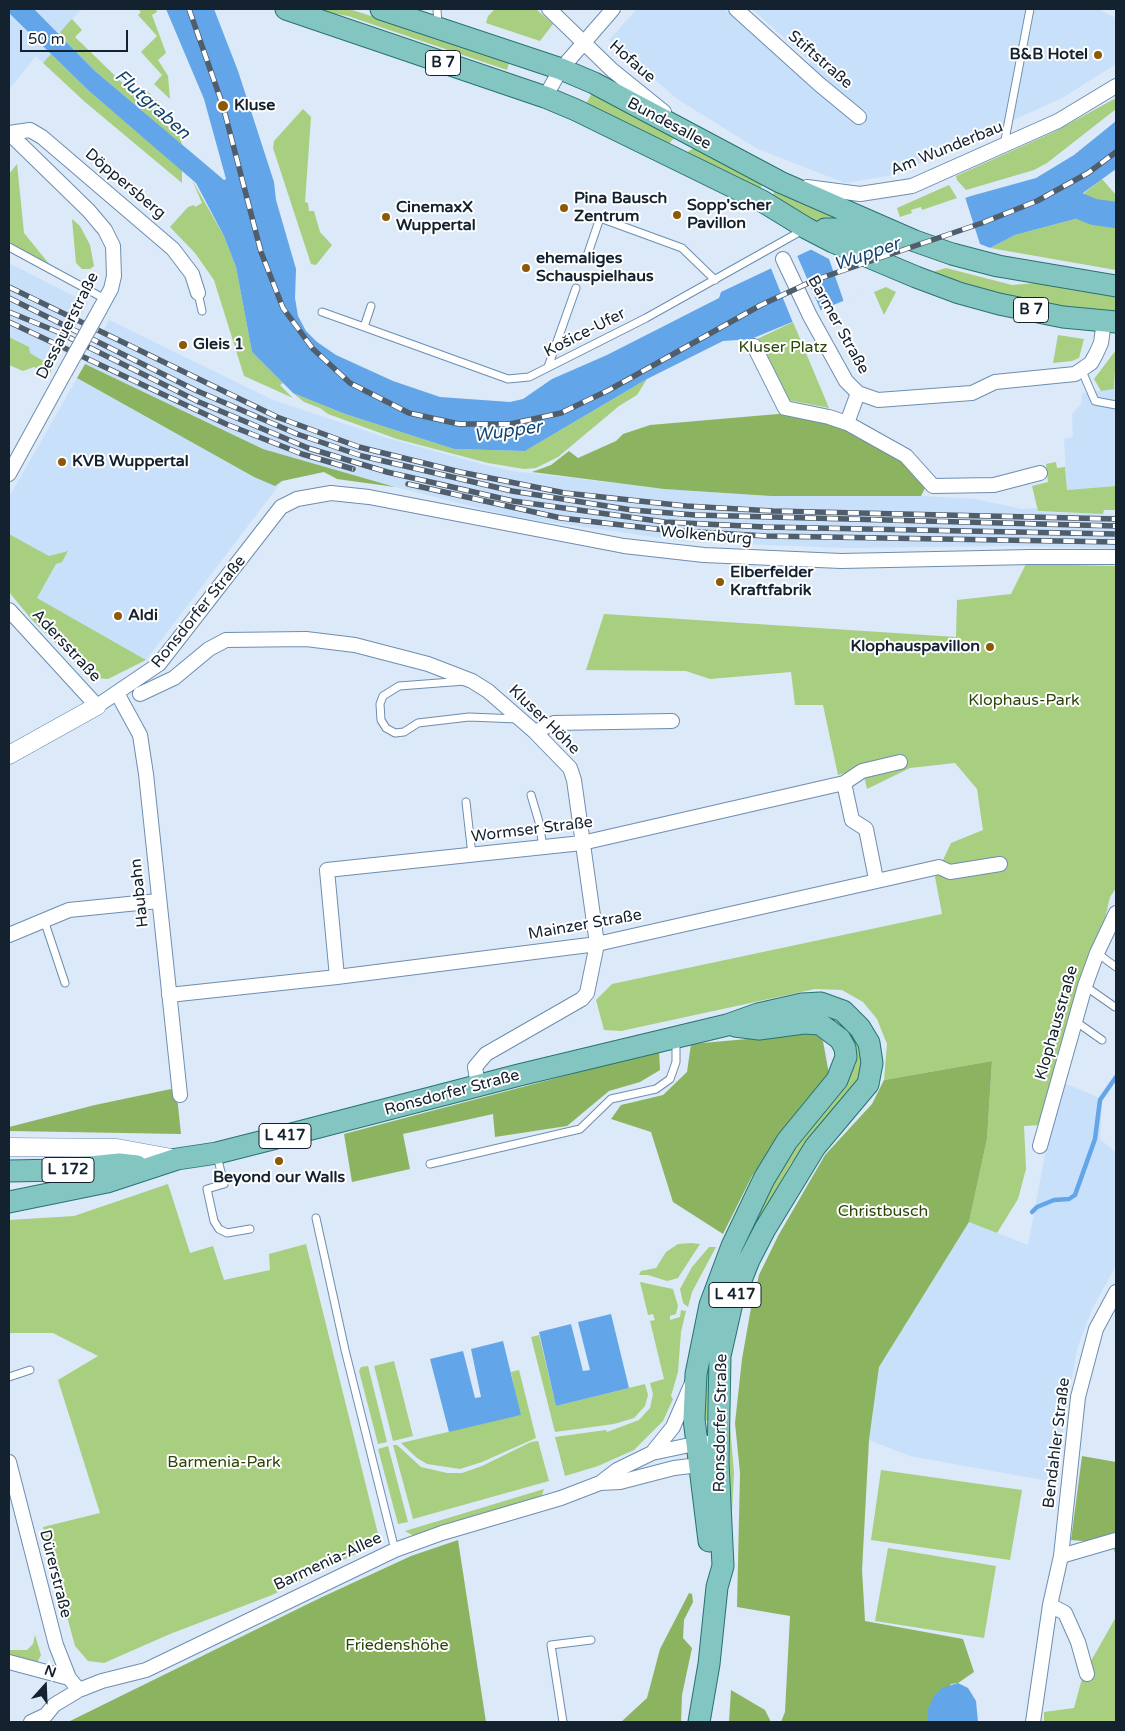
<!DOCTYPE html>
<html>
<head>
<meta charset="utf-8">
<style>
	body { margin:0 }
	#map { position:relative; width:1125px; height:1731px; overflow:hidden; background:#dbe9f8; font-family:"Varela Round",sans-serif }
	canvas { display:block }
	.frame { position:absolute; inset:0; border:10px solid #14212f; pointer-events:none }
	.north { position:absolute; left:20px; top:1661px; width:50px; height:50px; -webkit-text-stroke:4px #fff; paint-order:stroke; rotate:20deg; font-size:14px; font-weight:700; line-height:20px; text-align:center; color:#14212f }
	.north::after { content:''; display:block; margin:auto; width:18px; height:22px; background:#14212f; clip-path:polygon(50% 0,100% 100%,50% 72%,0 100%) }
	.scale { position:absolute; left:20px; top:30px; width:108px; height:22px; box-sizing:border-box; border:2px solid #14212f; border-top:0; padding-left:6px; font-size:15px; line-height:18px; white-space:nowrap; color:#14212f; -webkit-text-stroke:4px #fff; paint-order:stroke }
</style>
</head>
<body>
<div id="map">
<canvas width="1125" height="1731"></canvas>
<div class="frame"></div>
<div class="north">N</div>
<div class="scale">50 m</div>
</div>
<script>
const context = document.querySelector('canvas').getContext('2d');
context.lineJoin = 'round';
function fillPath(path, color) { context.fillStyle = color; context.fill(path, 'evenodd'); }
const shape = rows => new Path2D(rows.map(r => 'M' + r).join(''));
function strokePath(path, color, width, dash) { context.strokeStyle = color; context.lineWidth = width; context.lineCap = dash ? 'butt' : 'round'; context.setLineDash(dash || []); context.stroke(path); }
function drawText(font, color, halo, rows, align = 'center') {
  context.font = font + ' "Varela Round",sans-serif'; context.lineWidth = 4; context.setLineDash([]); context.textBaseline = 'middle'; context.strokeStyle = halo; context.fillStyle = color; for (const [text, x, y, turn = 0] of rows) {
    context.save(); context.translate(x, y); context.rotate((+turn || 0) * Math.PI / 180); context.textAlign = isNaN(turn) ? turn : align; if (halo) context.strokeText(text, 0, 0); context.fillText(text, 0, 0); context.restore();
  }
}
fillPath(shape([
	[9,9,82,9,60,32,65,40,43,63,36,56,9,89],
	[637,9,724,9,840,111,864,124,866,110,855,107,809,65,810,61,752,9,1098,9,1116,18,1116,64,1064,97,894,175,845,183,758,149,677,99,609,40],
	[9,263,88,303,52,366,30,353,29,347,9,337],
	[109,320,273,400,387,438,485,465,512,471,664,489,771,496,921,496,975,499,1022,509,1037,508,1039,512,1116,515,1116,549,1011,546,845,548,690,542,514,517,395,487,263,449,85,364],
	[1116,376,1116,486,1067,490,1064,439,1073,437,1072,414,1081,404,1082,393,1114,389],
	[77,378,254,477,275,486,282,481,146,660,36,598,56,564,67,551,49,556,9,534,9,497],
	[1064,1083,1102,1099,1100,1139,1116,1153,1116,1266,1092,1309,1077,1349,1054,1482,910,1456,869,1440,879,1367,969,1222,1028,1245,1049,1134]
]), '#c8e0fa');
fillPath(shape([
	[138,9,156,9,157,12,152,15,166,53,158,60,168,76,170,99,154,84,162,75,141,52,157,36,138,15,141,12],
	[307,9,349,9,510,60,507,70,348,16],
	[495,9,536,9,553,24,540,41,486,23,488,16],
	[72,19,82,30,75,37,139,99,147,91,164,108,162,116,176,121,182,145,95,71,65,40,60,32],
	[51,54,89,91,182,170,182,183,85,102,43,63],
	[593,91,675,137,667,146,585,106],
	[1116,98,1116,109,1047,163,1034,170,966,190,957,180,956,176,1054,132],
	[303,109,311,117,305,202,308,203,309,211,314,211,320,232,332,245,316,265,311,264,273,148,274,141],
	[697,146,764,181,759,191,686,153],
	[17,164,24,233,50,265,9,242,9,174],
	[1102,179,1116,195,1116,270,990,248,1015,235,1075,219,1083,194],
	[192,180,224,236,236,267,252,352,283,383,280,385,293,398,244,376,214,280,195,253,170,227,188,207,194,205,195,207,202,203],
	[949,185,957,198,922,210,921,207,911,210,912,213,900,217,897,208],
	[777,187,869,230,814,223,772,197],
	[72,219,80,226,90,245,94,266,90,269,82,269,76,263],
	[946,268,1012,285,1037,283,1116,295,1116,316,1045,306,926,274],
	[886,287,896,292,884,315,874,292],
	[793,322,829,408,788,400,757,339],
	[1058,335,1084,339,1079,358,1072,361,1053,363],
	[9,337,29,347,30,353,52,366,50,374,34,367,23,371,9,365],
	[1116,350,1114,389,1101,391,1094,379],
	[647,379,637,395,619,406,558,457,536,468,524,469,488,463,397,439,328,414,320,408,304,402,293,393,345,414,454,449,525,451],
	[1056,462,1057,468,1065,467,1067,490,1116,486,1116,510,1104,510,1103,514,1038,511,1032,486,1048,482,1046,464],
	[9,534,49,556,68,551,62,562,56,564,37,598,146,660,108,679,95,678,81,668,32,620,9,592],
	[1026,564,1116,566,1116,888,1110,897,1103,927,1041,1125,1024,1126,1026,1169,1018,1199,997,1233,969,1222,987,1139,992,1061,884,1080,887,1044,877,1019,863,1002,842,990,815,989,621,1031,604,1030,596,1000,612,984,942,914,935,877,951,843,983,830,977,789,955,763,910,768,867,789,862,768,838,775,823,705,795,705,791,672,710,679,686,671,586,670,604,614,956,637,957,600,1011,594],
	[816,1010,851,1026,863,1057,859,1080,806,1143,790,1165,770,1201,712,1420,703,1421,706,1364,733,1265,785,1160,842,1088,856,1064,856,1049,850,1035,838,1023],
	[168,1184,190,1253,213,1246,224,1280,270,1270,269,1254,306,1244,380,1542,272,1595,170,1634,104,1663,88,1661,75,1646,43,1527,100,1513,58,1380,98,1356,53,1333,9,1333,9,1220,74,1216],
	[691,1243,700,1244,678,1278,667,1281,648,1275,639,1275,641,1271,656,1268,666,1252,678,1244],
	[709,1247,716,1247,692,1292,688,1307,683,1303,680,1289,692,1267],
	[640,1282,673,1289,678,1306,676,1314,670,1316,670,1320,680,1317,681,1310,686,1311,681,1332,678,1372,671,1396,673,1399,663,1421,634,1450,598,1466,565,1476,555,1437,606,1430,607,1432,639,1420,650,1408,653,1394,650,1383,664,1379,650,1321,655,1320,653,1314,648,1315],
	[539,1335,556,1406,645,1384,648,1395,645,1406,634,1418,614,1424,555,1432,531,1337],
	[394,1361,413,1436,393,1441,374,1366],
	[368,1366,387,1442,378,1444,359,1371,361,1367],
	[519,1370,536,1438,482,1462,460,1469,427,1464,417,1458,401,1443,520,1415,511,1372],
	[730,1426,734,1473,730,1550,724,1427],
	[538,1441,549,1481,413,1519,393,1445,397,1445,421,1467,447,1473,462,1473,482,1466,531,1442],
	[388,1446,408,1522,398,1524,378,1449],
	[881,1470,1022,1490,1010,1560,871,1540],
	[544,1489,541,1498,414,1536,405,1531],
	[888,1548,996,1566,984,1638,875,1621],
	[1116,1617,1116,1722,1044,1722,1044,1712,1074,1708,1083,1675],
	[35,1635,41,1655,37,1663,9,1658,9,1650,27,1650,33,1644]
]), '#a8ce80');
fillPath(shape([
	[85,364,263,449,395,487,337,479,324,472,282,481,275,486,254,477,77,378],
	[788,410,834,424,861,436,903,461,925,488,921,496,771,496,664,489,532,472,551,465,569,451,578,458,616,441,623,434,650,425,778,414],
	[815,1033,823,1041,829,1074,752,1176,723,1234,673,1202,651,1132,611,1119,621,1105,663,1095,687,1072,691,1044],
	[659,1051,660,1070,640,1082,609,1091,567,1126,495,1137,493,1114,403,1134,410,1169,352,1182,344,1134],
	[992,1061,987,1139,969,1222,879,1367,869,1440,862,1570,865,1621,963,1639,974,1672,958,1683,951,1684,928,1722,781,1722,785,1712,790,1616,737,1607,740,1473,735,1423,742,1359,751,1308,759,1275,778,1236,825,1155,872,1104,884,1080],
	[171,1089,177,1096,181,1134,9,1131,9,1127,95,1105],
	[1082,1456,1116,1462,1116,1559,1112,1537,1095,1542,1071,1540],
	[458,1540,486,1722,68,1722,320,1598,411,1556],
	[689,1593,692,1594,693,1602,684,1620,683,1638,692,1648,682,1695,681,1722,621,1722,647,1698,660,1649],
	[731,1690,765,1710,771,1722,729,1722]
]), '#8cb460');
fillPath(shape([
	[9,9,34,9,95,71,224,180,226,179,204,99,166,9,214,9,238,71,274,182,276,200,296,269,295,298,298,316,306,331,317,342,336,355,393,381,440,397,510,402,523,399,552,379,607,355,719,298,721,292,810,250,971,196,1036,178,1074,155,1116,121,1116,169,1083,193,1075,219,1015,235,990,248,908,269,843,301,751,339,723,341,647,379,525,451,454,449,345,414,293,393,252,352,236,267,224,236,196,183,89,91,9,13],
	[611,1314,629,1388,556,1406,539,1332,571,1324,583,1371,590,1370,578,1322],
	[503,1341,521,1415,449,1432,430,1359,463,1351,475,1398,481,1397,471,1349],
	[958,1683,968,1688,976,1701,978,1722,928,1722,928,1709,934,1696,942,1688]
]), '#62a5e8');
fillPath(shape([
	[965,197,980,244,993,249,909,271,844,302,829,259,810,249],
	[796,253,821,311,793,323,770,266]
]), '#dbe9f8');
strokePath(shape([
	[1032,1212,1037,1207,1054,1200,1069,1199,1075,1195,1095,1139,1100,1100,1116,1077]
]), '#62a5e8', 4.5);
strokePath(shape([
	[1047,193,1094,212,1116,215]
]), '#62a5e8', 26);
const service = shape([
	[437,9,438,25],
	[1004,145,1030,9],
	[9,247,105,299],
	[586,259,600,218,682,248,715,280],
	[198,293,202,311],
	[371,306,364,327,508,379,529,377,646,318,803,230],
	[322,312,364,327],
	[548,367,576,288],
	[1082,371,1095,401,1116,405],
	[465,681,399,686,383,696,380,704,381,720,386,728,395,733,404,732,418,723,469,717,518,719],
	[531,795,539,822,543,847],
	[466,802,472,855],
	[44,920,65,983],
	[1097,953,1116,967],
	[1085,986,1115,1007],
	[1075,1021,1102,1040],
	[217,1156,224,1184,207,1189,214,1221,219,1229,227,1233,250,1229],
	[430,1164,580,1129,611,1099,656,1089,670,1079,676,1062,676,1040],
	[316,1218,345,1350,395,1550],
	[9,1377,30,1370],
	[563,1722,551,1645,591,1640]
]);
const minor = shape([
	[549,9,612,70,664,112],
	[736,9,819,84,859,117],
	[545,97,561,69,613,9],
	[9,133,30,130,42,137,173,249,192,274,198,293],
	[9,133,89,211,105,230,113,246,114,276,111,289,100,309],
	[807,187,860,194,912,186,1058,121,1116,86],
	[783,259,810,316,846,381,858,393,878,400,972,393,995,382,1075,374,1091,363,1096,354,1101,343,1104,321],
	[754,346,785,408,829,417,847,423,906,456,933,486,994,485,1040,473],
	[847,423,858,393],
	[9,474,65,372],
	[9,610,97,706,159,664,281,507,297,499,331,493,369,497,624,546,704,555,841,561,1031,557,1116,557],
	[117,693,140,735,146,774,180,1095],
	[140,694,174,678,209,649,226,640,306,639,355,645,428,664,472,681,488,691,535,732,570,768,574,780,597,944,587,993,582,999,486,1054,475,1067,478,1085],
	[535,732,554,723,672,721],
	[844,783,852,820,866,829,876,879],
	[9,935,69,910,158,901],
	[337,977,327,870,582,843,844,783,862,771,900,762],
	[169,995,337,977,597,944,939,867,950,872,1000,864],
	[1040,1146,1085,986,1097,953,1116,913],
	[652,1453,673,1427,692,1383],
	[9,1462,56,1645,69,1678,79,1690],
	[600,1483,620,1482,674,1468,707,1464],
	[1061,1556,1116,1540],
	[1050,1605,1065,1613,1078,1642,1087,1674],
	[9,1662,69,1678],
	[31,1722,46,1715,54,1705,79,1690,102,1681,146,1670,395,1550,442,1533,561,1498,600,1483,617,1470,652,1453,704,1442],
	[1033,1722,1050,1605,1061,1556,1078,1397,1096,1329,1116,1292]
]);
const tertiary = shape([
	[9,755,97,706],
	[9,1147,117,1148,177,1159]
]);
const primary = shape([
	[286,9,545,97,576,110,762,201,806,228,833,242,916,277,959,293,999,304,1063,317,1116,322],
	[381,9,561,69,594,83,780,182,915,241,952,254,998,266,1116,286],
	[825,229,837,229,895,243],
	[9,1171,61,1170,119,1164,137,1166],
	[9,1202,107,1182,177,1159,217,1153,284,1136,519,1075,727,1025,758,1014,802,1004,821,1003,843,1011,860,1028,869,1043,872,1063,868,1084,815,1147,765,1229,749,1260,732,1303,720,1356,718,1462,723,1566,717,1587,709,1664,699,1722],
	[709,1541,694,1419,696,1374,710,1305,732,1246,764,1179,787,1141,837,1080,846,1057,845,1048,840,1039,820,1024,804,1023,759,1029,735,1026]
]);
strokePath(service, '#6d8eb0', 9);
strokePath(minor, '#6d8eb0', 16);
strokePath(tertiary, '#6d8eb0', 19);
strokePath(primary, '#277273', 23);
strokePath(service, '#fff', 7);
strokePath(minor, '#fff', 14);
strokePath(tertiary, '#fff', 18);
strokePath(primary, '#83c5c1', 21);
const rail = shape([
	[189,9,223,106,261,252,283,308,313,349,350,383,409,413,459,424,510,424,561,413,609,390,761,305,815,280,982,223,1037,201,1088,173,1116,152],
	[9,287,277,417,359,447,460,472,565,493,686,506,773,511,1116,519],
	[9,298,195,390,297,434,362,456,512,491,632,510,695,515,1116,526],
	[9,312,58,332,199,402,308,448,387,472,513,501,665,522,765,527,1116,534],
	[9,322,226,424,302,454,353,469],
	[408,484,561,518,665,530,766,536,1116,542]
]);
strokePath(rail, '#505d6b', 5.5);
strokePath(rail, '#fff', 4, [11]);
const minorBridge = shape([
	[65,372,100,309]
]);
strokePath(minorBridge, '#6d8eb0', 16, []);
strokePath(minorBridge, '#fff', 14);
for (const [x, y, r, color] of [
	[1098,55,5,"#8c5906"],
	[223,106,6,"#8c5906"],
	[564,208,5,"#8c5906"],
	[677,215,5,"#8c5906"],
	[386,217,5,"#8c5906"],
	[526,268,5,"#8c5906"],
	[183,345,5,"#8c5906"],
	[62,462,5,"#8c5906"],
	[720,582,5,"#8c5906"],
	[118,616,5,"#8c5906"],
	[990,647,5,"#8c5906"],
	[279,1161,5,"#8c5906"]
]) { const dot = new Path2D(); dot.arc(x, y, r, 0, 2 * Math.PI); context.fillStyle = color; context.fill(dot); strokePath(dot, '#fff', 2); }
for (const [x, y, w] of [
	[443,63,35],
	[1031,310,35],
	[285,1136,52],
	[68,1170,52],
	[735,1295,52]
]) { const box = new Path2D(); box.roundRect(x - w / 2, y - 12.5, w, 25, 4); context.fillStyle = '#fff'; context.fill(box); strokePath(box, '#14212f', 1); }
drawText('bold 15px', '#14212f', null, [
	["B 7",443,63],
	["B 7",1031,310],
	["L 417",285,1136],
	["L 172",68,1170],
	["L 417",735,1295]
]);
drawText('bold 16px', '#14212f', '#fff', [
	["B&B Hotel",1088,55,"right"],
	["Kluse",234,106],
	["Pina Bausch",574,199],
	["Zentrum",574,217],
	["Sopp'scher",687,206],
	["Pavillon",687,224],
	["CinemaxX",396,208],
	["Wuppertal",396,226],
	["ehemaliges",536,259],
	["Schauspielhaus",536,277],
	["Gleis 1",193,345],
	["KVB Wuppertal",72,462],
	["Elberfelder",730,573],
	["Kraftfabrik",730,591],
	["Aldi",128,616],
	["Klophauspavillon",980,647,"right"],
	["Beyond our Walls",279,1178,"center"]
], 'left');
drawText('16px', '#14212f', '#fff', [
	["Stiftstraße",820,60,41],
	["Hofaue",632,62,41],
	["Bundesallee",669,124,28],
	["Am Wunderbau",947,149,-22],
	["Döppersberg",125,184,40],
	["Barmer Straße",838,325,61],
	["Dessauerstraße",68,326,-63],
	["Košice-Ufer",585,333,-27],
	["Wolkenburg",706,536,5],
	["Ronsdorfer Straße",199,612,-51],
	["Adersstraße",66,646,47],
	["Kluser Höhe",544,720,44],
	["Wormser Straße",532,830,-7],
	["Haubahn",140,893,-96],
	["Mainzer Straße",585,925,-10],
	["Klophausstraße",1057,1023,-74],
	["Ronsdorfer Straße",452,1093,-15],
	["Ronsdorfer Straße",721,1423,-89],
	["Bendahler Straße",1057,1443,-83],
	["Barmenia-Allee",328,1562,-25],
	["Dürerstraße",55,1574,76]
]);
drawText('16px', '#2c4506', '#fff', [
	["Kluser Platz",783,348],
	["Klophaus-Park",1024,701],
	["Christbusch",883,1212],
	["Barmenia-Park",224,1463],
	["Friedenshöhe",397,1646]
]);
drawText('italic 18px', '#144570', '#fff', [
	["Flutgraben",152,105,42],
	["Wupper",867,255,-19],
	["Wupper",508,432,-8]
]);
</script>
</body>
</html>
